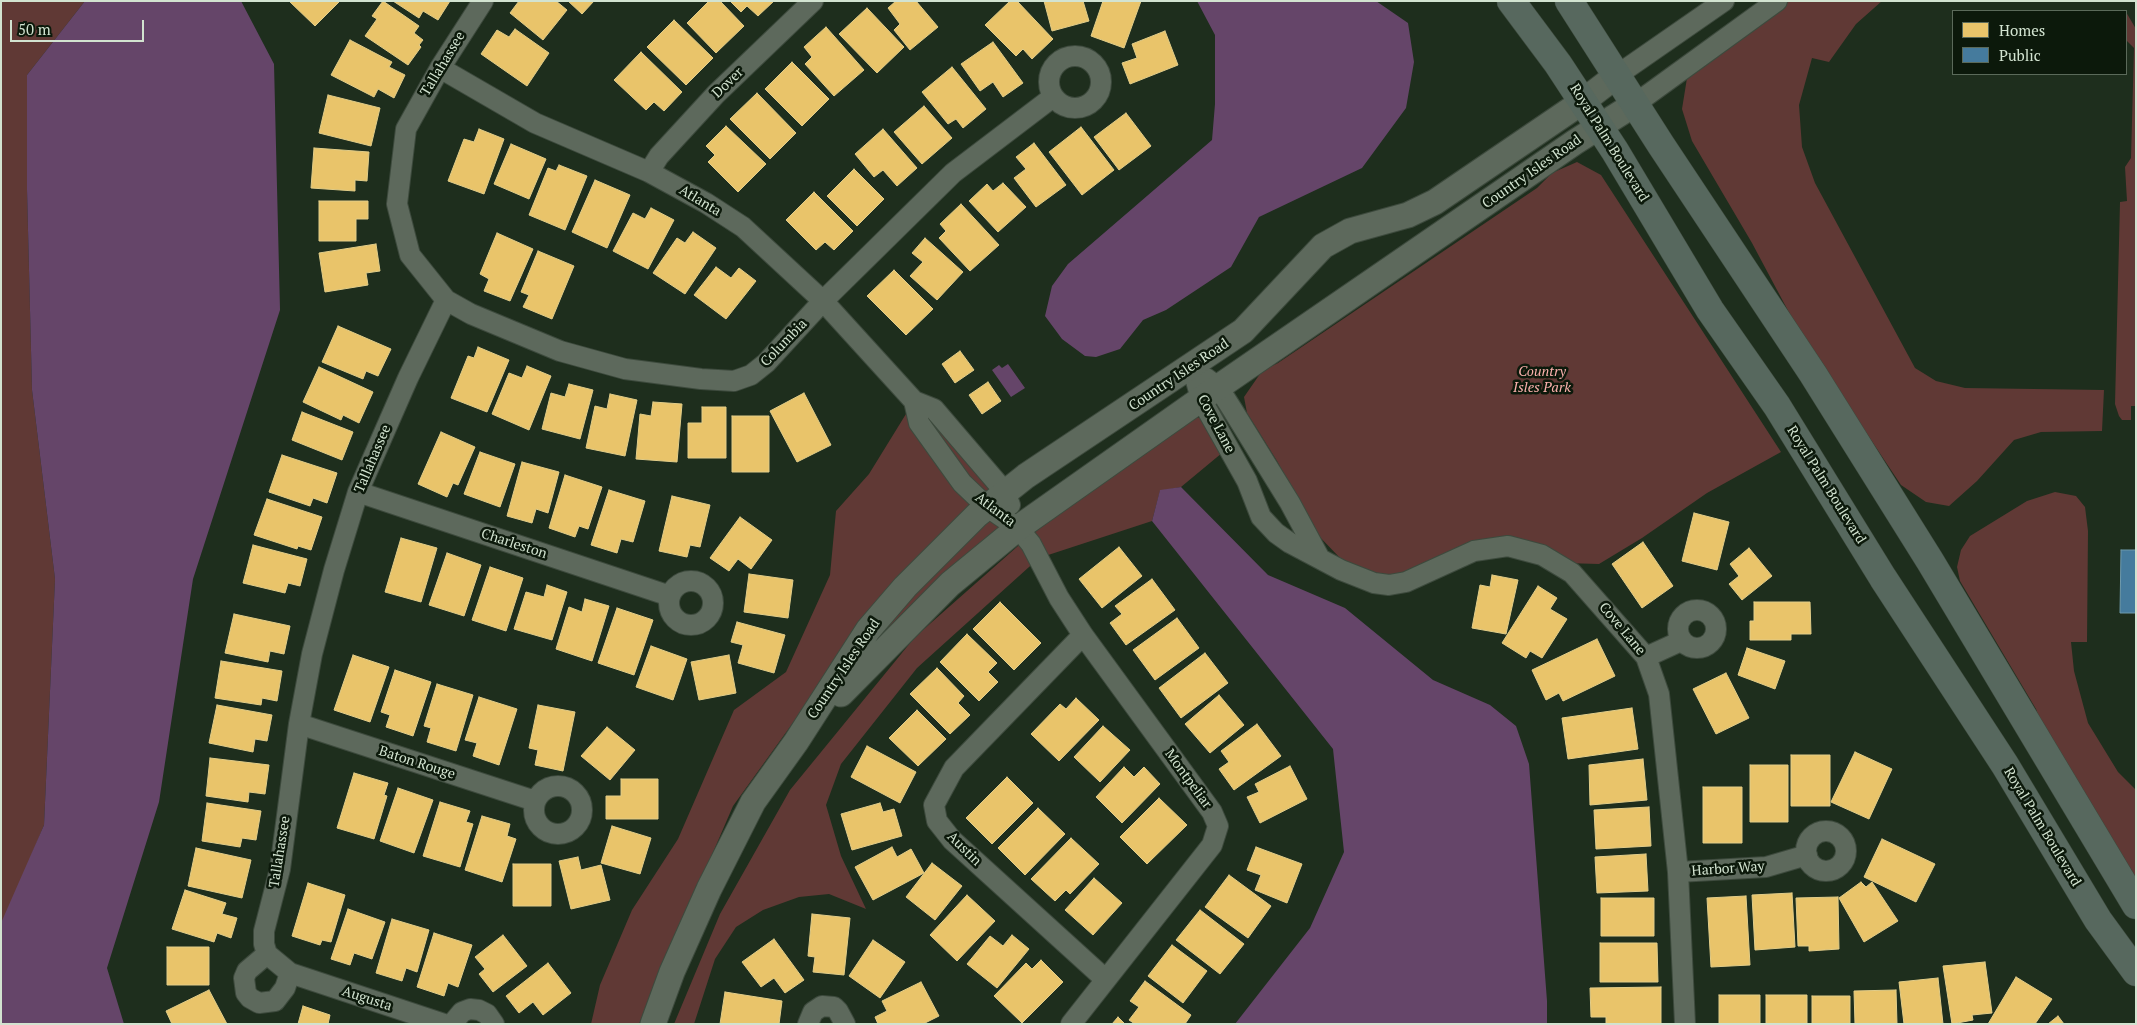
<!DOCTYPE html>
<html>
<head>
<meta charset="utf-8">
<style>
	body { margin:0 }
	#map { position:relative; width:2137px; height:1025px; overflow:hidden; background:#1e2e1d; font-family:"PT Serif",serif }
	canvas { display:block }
	.frame { position:absolute; inset:0; border:2px solid #d2e3d0; pointer-events:none }
	.legend { position:absolute; left:1952px; top:10px; width:175px; height:65px; box-sizing:border-box; background:#0c190b; border:1px solid #5b6a5a; margin:0; padding:6px 9px; list-style:none; font-size:15px; color:#d2e3d0 }
	.legend li { display:flex; align-items:center; gap:10px; height:25px }
	.legend b { width:25px; border:1px solid #5b6a5a }
	.scale { position:absolute; left:10px; top:20px; width:134px; height:22px; box-sizing:border-box; border:2px solid #d2e3d0; border-top:0; padding-left:6px; font-size:15px; line-height:18px; white-space:nowrap; color:#d2e3d0; -webkit-text-stroke:4px #0c190b; paint-order:stroke }
</style>
</head>
<body>
<div id="map">
<canvas width="2137" height="1025"></canvas>
<div class="frame"></div>
<ul class="legend">
<li><b style="height:14px;background:#e9c46a"></b>Homes</li>
<li><b style="height:14px;background:#457b9d"></b>Public</li>
</ul>
<div class="scale">50 m</div>
</div>
<script>
const context = document.querySelector('canvas').getContext('2d');
context.lineJoin = 'round';
function fillPath(path, color) { context.fillStyle = color; context.fill(path, 'evenodd'); }
const shape = rows => new Path2D(rows.map(r => 'M' + r).join(''));
function strokePath(path, color, width, dash) { context.strokeStyle = color; context.lineWidth = width; context.lineCap = dash ? 'butt' : 'round'; context.setLineDash(dash || []); context.stroke(path); }
function drawText(font, color, halo, rows, align = 'center') {
  context.font = font + ' "PT Serif",serif'; context.lineWidth = 5; context.setLineDash([]); context.textBaseline = 'middle'; context.strokeStyle = halo; context.fillStyle = color; for (const [text, x, y, turn = 0] of rows) {
    context.save(); context.translate(x, y); context.rotate((+turn || 0) * Math.PI / 180); context.textAlign = isNaN(turn) ? turn : align; if (halo) context.strokeText(text, 0, 0); context.fillText(text, 0, 0); context.restore();
  }
}
fillPath(shape([
	[1,1,85,1,27,75,27,190,32,390,55,579,44,825,1,929],
	[1777,1,1882,1,1856,24,1829,62,1812,58,1799,105,1802,147,1815,183,1915,368,1936,381,1965,388,2104,390,2102,431,2041,432,2014,440,1977,481,1949,506,1926,502,1901,485,1801,335,1752,243,1692,141,1682,109,1687,78],
	[2126,12,2136,29,2136,406,2131,406,2131,420,2122,420,2119,416,2115,404,2120,202,2127,201,2125,167,2131,158,2134,48,2126,40],
	[1577,162,1601,175,1781,452,1707,493,1642,538,1599,564,1564,563,1544,546,1400,574,1368,574,1341,559,1315,532,1277,461,1247,413,1244,397,1262,371,1278,363,1537,188,1552,173],
	[914,401,934,409,1018,528,818,688,733,806,639,1024,591,1024,600,985,632,910,678,839,734,710,786,672,830,575,836,511,869,474],
	[1193,417,1205,418,1228,448,1181,487,1160,491,1152,521,1039,558,917,668,841,764,826,805,841,856,866,909,829,894,799,897,763,910,736,927,715,959,694,1024,674,1024,720,914,790,790,915,637,1027,538,1180,422],
	[2055,492,2076,496,2085,507,2088,531,2087,642,2071,642,2074,671,2088,723,2118,772,2136,790,2136,885,2050,752,2036,709,1960,581,1957,567,1961,550,1970,536,2027,501]
]), '#603935');
fillPath(shape([
	[85,1,241,1,274,64,280,310,193,579,159,802,107,968,124,1024,1,1024,1,923,44,825,55,579,32,390,27,190,27,75],
	[1197,1,1376,1,1408,23,1414,62,1406,108,1362,168,1259,217,1231,267,1166,310,1143,320,1120,349,1096,357,1085,356,1062,339,1045,316,1052,286,1068,264,1212,140,1215,104,1215,35],
	[1008,364,1025,388,1011,397,992,370,999,365,1002,368],
	[1181,487,1268,575,1345,608,1433,680,1490,705,1516,726,1529,764,1547,1001,1547,1024,1235,1024,1310,928,1344,852,1333,749,1152,521,1160,490]
]), '#654569');
const homes = shape([
	[289,1,340,1,315,26,289,1],
	[383,1,419,26,414,33,423,40,419,45,421,47,408,65,365,36,377,19,372,16,383,1],
	[393,1,450,1,438,20,423,11,419,18,393,1],
	[519,1,556,1,567,10,543,40,510,13,519,1],
	[568,1,594,1,582,14,568,1],
	[709,1,720,1,744,26,716,53,687,23,709,1],
	[730,1,774,1,758,16,747,6,741,12,730,1],
	[896,1,916,1,938,27,910,50,894,30,900,24,888,8,896,1],
	[1010,1,1017,1,1053,39,1032,59,1023,49,1016,56,985,25,1010,1],
	[1044,1,1083,1,1089,21,1052,31,1044,1],
	[1103,1,1141,1,1124,48,1091,36,1103,1],
	[867,8,904,47,877,73,839,34,867,8],
	[674,20,713,58,686,85,647,47,674,20],
	[826,27,864,70,834,96,805,64,812,57,804,47,826,27],
	[515,29,549,53,527,86,481,54,497,30,509,37,515,29],
	[1165,31,1178,65,1130,84,1122,63,1137,58,1132,44,1165,31],
	[350,40,392,62,389,67,405,75,394,98,378,89,374,97,331,75,350,40],
	[993,42,1023,83,1003,97,993,82,980,91,961,64,993,42],
	[641,52,682,92,664,111,654,102,646,110,614,80,641,52],
	[792,62,829,99,802,126,765,89,792,62],
	[952,67,986,109,963,128,956,119,948,124,922,92,952,67],
	[757,93,796,133,770,159,730,119,757,93],
	[328,95,380,108,371,146,319,133,328,95],
	[924,106,952,138,922,164,894,132,924,106],
	[1126,113,1151,146,1119,170,1094,137,1126,113],
	[726,126,766,164,738,192,708,162,715,155,706,146,726,126],
	[1081,127,1114,170,1082,195,1049,152,1081,127],
	[479,129,504,139,484,194,448,181,464,139,474,142,479,129],
	[883,129,917,168,897,186,883,170,874,177,855,154,883,129],
	[1034,143,1066,185,1036,207,1014,178,1026,169,1016,157,1034,143],
	[511,144,546,159,529,199,494,184,511,144],
	[314,148,369,152,367,181,355,180,355,191,311,188,314,148],
	[559,165,587,176,565,230,529,215,548,168,556,171,559,165],
	[854,169,884,199,857,226,827,196,854,169],
	[595,180,630,195,607,248,572,232,595,180],
	[1003,183,1026,207,998,232,969,201,987,184,993,191,1003,183],
	[814,192,853,231,834,250,825,242,816,250,786,220,814,192],
	[319,201,368,201,368,219,356,219,356,241,319,241,319,201],
	[961,204,999,245,970,271,939,238,946,231,940,224,961,204],
	[651,208,674,220,648,269,613,251,633,213,645,219,651,208],
	[693,232,716,248,685,294,653,273,677,238,685,243,693,232],
	[497,233,533,249,510,301,484,291,489,279,480,274,497,233],
	[925,238,963,272,937,300,910,276,923,262,912,253,925,238],
	[376,244,380,271,366,273,368,285,325,292,319,253,376,244],
	[538,251,574,266,552,319,523,307,529,295,521,292,538,251],
	[716,267,731,278,739,268,756,281,726,319,694,295,716,267],
	[894,270,933,309,906,335,867,296,894,270],
	[338,326,391,349,378,376,366,371,363,379,322,362,338,326],
	[478,347,509,360,487,412,451,398,468,356,474,358,478,347],
	[960,351,974,370,955,383,942,364,960,351],
	[527,366,551,376,529,430,492,414,509,373,522,378,527,366],
	[319,367,373,392,359,423,343,415,341,420,303,402,319,367],
	[988,382,1001,401,982,414,969,395,988,382],
	[569,384,593,390,580,439,542,429,551,393,565,397,569,384],
	[804,393,831,445,797,462,770,411,804,393],
	[610,394,637,400,625,456,586,448,595,406,607,409,610,394],
	[653,402,682,404,677,462,636,459,640,414,651,416,653,402],
	[702,407,726,407,726,458,688,458,688,423,702,423,702,407],
	[302,412,353,432,342,460,292,440,302,412],
	[732,416,769,416,769,472,732,472,732,416],
	[441,432,475,447,458,485,453,483,447,497,418,484,441,432],
	[480,452,515,464,500,507,464,494,480,452],
	[282,455,337,473,327,503,313,498,310,506,269,492,282,455],
	[522,462,559,472,548,513,536,509,532,523,507,516,522,462],
	[565,475,602,487,588,529,579,526,575,537,549,528,565,475],
	[609,490,645,501,633,542,621,539,617,553,591,545,609,490],
	[672,496,710,505,700,547,690,545,687,557,659,551,672,496],
	[267,499,322,517,311,550,298,546,297,549,254,535,267,499],
	[1694,513,1729,522,1717,570,1682,561,1694,513],
	[740,517,772,540,751,569,738,559,729,571,710,558,740,517],
	[401,538,437,548,421,602,385,592,401,538],
	[1643,542,1673,586,1642,608,1612,564,1643,542],
	[253,545,307,559,300,586,288,583,285,593,243,583,253,545],
	[1119,547,1142,576,1102,608,1079,579,1119,547],
	[1749,548,1772,576,1742,600,1729,584,1739,576,1730,564,1749,548],
	[447,553,481,565,464,616,429,605,447,553],
	[490,567,523,578,506,631,472,620,490,567],
	[749,574,793,580,788,618,744,612,749,574],
	[1492,575,1518,580,1506,634,1472,628,1480,585,1490,587,1492,575],
	[1152,579,1175,610,1126,645,1110,623,1122,614,1115,606,1152,579],
	[547,585,567,592,552,640,514,629,526,592,544,597,547,585],
	[1538,586,1557,598,1550,609,1567,619,1542,658,1530,651,1526,658,1502,643,1538,586],
	[585,599,609,606,592,661,556,649,569,607,582,612,585,599],
	[1000,602,1041,643,1014,670,973,629,1000,602],
	[1754,602,1810,602,1811,634,1791,634,1791,640,1750,640,1750,621,1754,621,1754,602],
	[617,608,653,620,634,675,598,663,617,608],
	[234,614,290,626,284,654,270,651,268,662,225,653,234,614],
	[1177,618,1199,648,1155,680,1133,650,1177,618],
	[737,622,785,635,774,673,738,663,743,645,731,642,737,622],
	[967,634,997,663,988,672,998,682,979,701,940,662,967,634],
	[1597,639,1615,676,1563,701,1559,693,1546,700,1532,670,1597,639],
	[651,646,687,659,673,700,636,687,651,646],
	[1747,648,1785,661,1775,689,1738,675,1747,648],
	[1205,653,1228,683,1181,718,1159,688,1205,653],
	[353,655,389,667,370,722,334,710,353,655],
	[729,655,736,693,699,700,691,662,729,655],
	[221,661,282,671,277,701,262,698,261,705,215,698,221,661],
	[937,668,964,696,958,703,970,715,950,734,910,694,937,668],
	[395,670,431,682,413,736,386,727,390,715,381,712,395,670],
	[1726,673,1749,718,1716,734,1693,689,1726,673],
	[437,684,473,695,456,751,427,742,431,728,424,726,437,684],
	[1219,695,1244,725,1210,753,1185,724,1219,695],
	[479,697,517,709,499,765,473,756,477,743,465,740,479,697],
	[1076,698,1099,720,1059,761,1031,734,1060,704,1066,709,1076,698],
	[217,705,272,715,267,741,255,739,253,752,209,743,217,705],
	[538,705,575,712,563,771,535,765,538,750,529,748,538,705],
	[1632,708,1638,749,1568,759,1562,718,1632,708],
	[917,710,946,739,918,766,889,738,917,710],
	[1257,724,1281,756,1234,790,1219,769,1229,762,1221,751,1257,724],
	[1103,726,1130,750,1100,782,1074,757,1103,726],
	[607,727,635,750,610,780,581,756,607,727],
	[867,746,916,772,900,803,851,777,867,746],
	[1855,752,1892,769,1869,819,1831,802,1855,752],
	[1791,755,1830,755,1830,806,1791,806,1791,755],
	[210,758,269,765,265,794,249,792,248,802,206,796,210,758],
	[1643,759,1647,800,1590,805,1589,765,1643,759],
	[1750,765,1788,765,1788,822,1750,822,1750,765],
	[1290,766,1307,799,1260,823,1247,797,1259,792,1255,784,1290,766],
	[1124,767,1134,777,1144,767,1160,784,1122,823,1096,797,1124,767],
	[354,773,388,783,384,795,387,796,374,839,337,828,354,773],
	[1007,777,1033,803,992,844,966,818,1007,777],
	[621,779,658,779,658,819,606,819,606,796,621,796,621,779],
	[1703,787,1742,787,1742,843,1703,843,1703,787],
	[398,788,433,800,414,853,380,841,398,788],
	[1159,798,1187,825,1147,864,1120,837,1159,798],
	[440,802,470,811,466,822,473,824,460,867,423,856,440,802],
	[207,803,261,811,256,840,242,838,240,847,202,841,207,803],
	[880,803,883,812,894,809,902,836,852,850,841,814,880,803],
	[1649,807,1651,846,1596,849,1594,810,1649,807],
	[1038,808,1065,834,1025,875,998,848,1038,808],
	[482,816,510,824,507,836,516,839,502,882,465,870,482,816],
	[612,826,651,838,640,874,601,863,612,826],
	[1071,838,1099,864,1070,894,1066,890,1055,901,1031,879,1071,838],
	[1882,839,1935,864,1916,902,1864,877,1882,839],
	[892,847,897,857,911,849,924,873,873,900,855,867,892,847],
	[1256,847,1302,864,1287,903,1255,890,1261,875,1247,870,1256,847],
	[196,848,251,860,242,898,188,886,196,848],
	[1646,854,1648,891,1597,893,1595,857,1646,854],
	[578,857,581,870,601,865,610,900,571,909,559,861,578,857],
	[932,863,962,886,935,920,906,897,932,863],
	[513,864,551,864,551,906,513,906,513,864],
	[1229,875,1271,906,1248,938,1205,907,1229,875],
	[1094,878,1122,903,1093,935,1065,910,1094,878],
	[1861,882,1866,887,1872,882,1898,921,1864,942,1839,898,1861,882],
	[308,883,345,895,331,942,322,940,320,945,292,936,308,883],
	[185,890,226,903,222,914,237,918,231,938,217,933,214,942,172,929,185,890],
	[1792,893,1795,947,1755,950,1752,895,1792,893],
	[967,895,995,921,957,961,930,935,967,895],
	[1746,896,1750,965,1711,967,1707,898,1746,896],
	[1838,897,1839,949,1809,951,1809,946,1798,946,1796,898,1838,897],
	[1601,898,1654,898,1654,936,1601,936,1601,898],
	[348,909,385,922,372,959,354,953,350,965,331,959,348,909],
	[1200,910,1244,944,1220,974,1176,940,1200,910],
	[812,914,850,918,844,975,813,972,815,957,808,956,812,914],
	[392,919,429,930,417,972,406,968,402,981,376,973,392,919],
	[434,933,472,945,458,987,448,983,444,996,417,987,434,933],
	[503,935,527,966,493,992,479,974,485,969,475,957,503,935],
	[1012,935,1029,949,997,988,967,964,990,936,1003,946,1012,935],
	[774,939,804,980,785,993,774,978,761,987,742,962,774,939],
	[873,940,905,962,880,998,849,976,873,940],
	[1600,943,1657,943,1658,982,1600,982,1600,943],
	[1172,945,1207,971,1183,1003,1148,976,1172,945],
	[167,947,209,947,209,985,167,985,167,947],
	[1041,960,1063,982,1022,1023,994,996,1026,963,1032,969,1041,960],
	[1985,962,1992,1013,1972,1015,1973,1020,1952,1024,1943,966,1985,962],
	[548,963,571,993,543,1015,533,1002,519,1013,506,996,548,963],
	[2016,977,2052,999,2035,1024,1988,1024,2016,977],
	[1938,978,1943,1024,1904,1024,1899,982,1938,978],
	[1145,981,1191,1015,1185,1024,1135,1024,1129,1020,1139,1007,1130,1001,1145,981],
	[921,982,939,1016,923,1024,878,1024,875,1017,887,1011,882,1001,921,982],
	[1661,987,1661,1024,1606,1024,1606,1017,1591,1017,1590,988,1661,987],
	[209,990,227,1024,172,1024,166,1011,209,990],
	[1896,990,1897,1024,1855,1024,1854,991,1896,990],
	[725,992,782,1001,779,1024,720,1024,725,992],
	[1719,995,1760,995,1760,1024,1719,1024,1719,995],
	[1766,995,1807,995,1807,1024,1766,1024,1766,995],
	[1812,996,1850,996,1850,1024,1812,1024,1812,996],
	[303,1006,330,1015,328,1024,298,1024,303,1006],
	[2058,1016,2064,1024,2048,1024,2058,1016],
	[1118,1017,1125,1024,1112,1024,1118,1017]
]);
fillPath(homes, '#e9c46a');
strokePath(homes, '#e2cd89', 1);
const public = shape([
	[2121,550,2136,550,2136,613,2120,613,2121,550]
]);
fillPath(public, '#457b9d');
strokePath(public, '#6f9aac', 1);
const minor = shape([
	[483,1,440,68,406,129,397,204,410,255,446,300,471,314,560,351,625,369,701,379,734,381,751,375,766,363,823,301,953,173,1053,97],
	'1049 82a26 26 0 1 1 52 0a26 26 0 1 1-52 0Z',
	[440,68,535,123,649,172,706,203,743,227,823,301,914,401,934,409,1005,492,1010,505],
	[1616,76,1724,1],
	[1635,104,1777,1],
	[649,172,659,156,716,94,813,1],
	[1192,366,1201,399,1247,481,1261,517,1276,533,1290,543,1341,570,1374,583,1389,585,1406,582,1474,551,1508,546,1542,555,1572,573,1646,657,1659,694,1678,872,1685,1024],
	[1206,378,1218,387,1232,409,1290,503,1319,557],
	[914,401,919,423,962,483,986,506,1018,528,1031,544,1059,598,1083,635,1212,812,1218,826,1212,845,1071,1024],
	[358,492,670,596],
	'669 603a22 22 0 1 1 44 0a22 22 0 1 1-44 0Z',
	'1678 629a19 19 0 1 1 38 0a19 19 0 1 1-38 0Z',
	[1083,635,954,768,934,805,937,821,952,840,1105,979],
	[1646,657,1681,641],
	[299,724,535,801],
	'534 810a24 24 0 1 1 48 0a24 24 0 1 1-48 0Z',
	'1806 851a20 20 0 1 1 40 0a20 20 0 1 1-40 0Z',
	[1678,872,1766,867,1807,855],
	[267,954,247,971,244,978,246,993,250,998,259,1003,275,1001,285,988,290,973],
	[444,1024,290,973,267,954,264,944,264,931,280,869,299,724,312,654,334,570,358,492,408,378,446,300],
	[452,1024,462,1012,470,1009,479,1010,487,1014,494,1024],
	[808,1024,813,1012,822,1006,834,1007,838,1011,845,1024]
]);
const tertiary = shape([
	[841,694,950,584,1018,528,1201,399,1575,142,1635,104],
	[653,1024,672,972,709,889,753,802,796,742,868,630,905,587,977,515,1026,476,1243,331,1323,246,1350,231,1408,215,1435,202,1582,102,1616,76]
]);
const primary = shape([
	[1511,1,1558,64,1615,151,1710,310,1777,406,1883,578,2005,765,2098,920,2136,972],
	[1569,1,1661,145,1813,374,1930,561,2136,905]
]);
strokePath(minor, '#3d4a3d', 22);
strokePath(tertiary, '#3d4a3d', 27);
strokePath(primary, '#3d4a3d', 29);
strokePath(minor, '#5d695c', 20);
strokePath(tertiary, '#5d695c', 25);
strokePath(primary, '#57685e', 28);
drawText('14px', '#d2e3d0', '#0c190b', [
	["Tallahassee",443,64,-59],
	["Dover",728,83,-44],
	["Royal Palm Boulevard",1609,143,58],
	["Country Isles Road",1532,172,-35],
	["Atlanta",700,201,31],
	["Columbia",784,343,-46],
	["Country Isles Road",1179,375,-34],
	["Cove Lane",1216,424,62],
	["Tallahassee",373,459,-67],
	["Royal Palm Boulevard",1826,485,58],
	["Atlanta",995,510,37],
	["Charleston",514,544,18],
	["Cove Lane",1622,629,50],
	["Country Isles Road",844,669,-56],
	["Baton Rouge",417,763,18],
	["Montpeliar",1188,779,54],
	["Royal Palm Boulevard",2042,827,59],
	["Austin",964,849,45],
	["Tallahassee",280,852,-81],
	["Harbor Way",1728,869,-4],
	["Augusta",367,999,18]
]);
drawText('italic 14px', '#fcb1ad', '#0c190b', [
	["Country",1542,372],
	["Isles Park",1542,388]
]);
</script>
</body>
</html>
